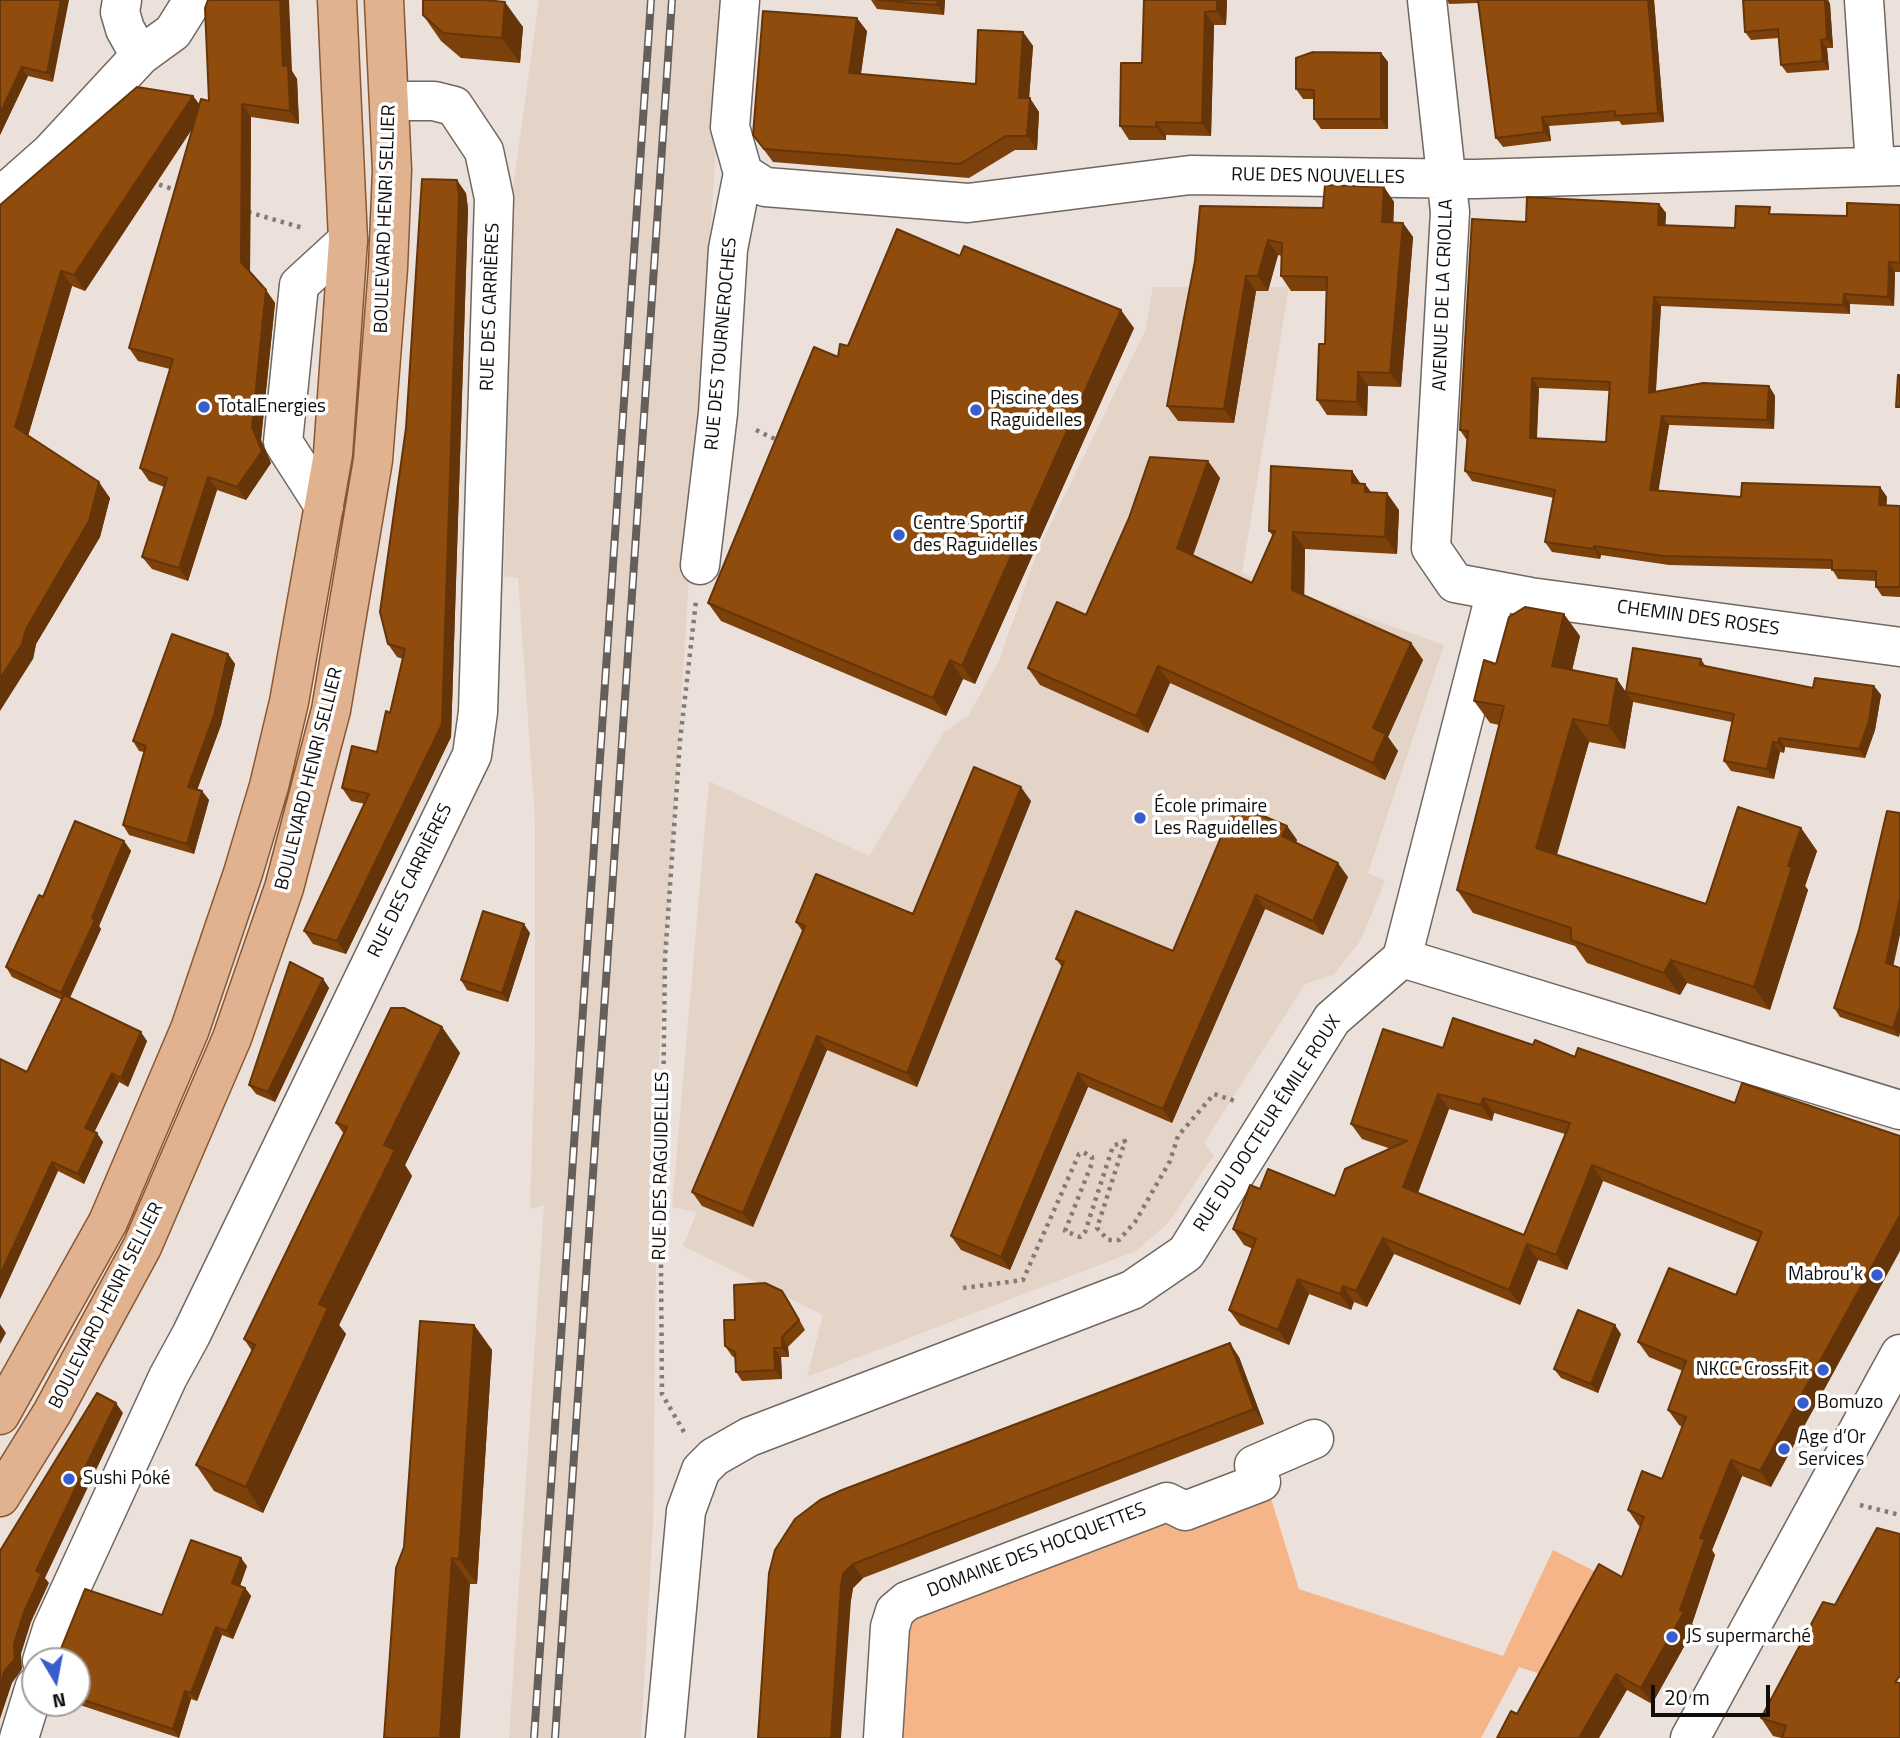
<!DOCTYPE html>
<html>
<head>
<meta charset="utf-8">
<style>
	body { margin:0 }
	#map { position:relative; width:1900px; height:1738px; overflow:hidden; background:#ebe1da; font-family:"Titillium Web",sans-serif }
	canvas { display:block }
	.north { position:absolute; left:21px; top:1647px; width:70px; height:70px; box-sizing:border-box; background:#fff; border:2px solid #9f9e9d; border-radius:50%; rotate:170deg; font-size:19px; font-weight:700; line-height:28px; text-align:center; color:#100d0b }
	.north::after { content:''; display:block; margin:auto; width:24px; height:32px; background:#375dce; clip-path:polygon(50% 0,100% 100%,50% 72%,0 100%) }
	.scale { position:absolute; left:1651px; top:1685px; width:119px; height:32px; box-sizing:border-box; border:4px solid #100d0b; border-top:0; padding-left:9px; font-size:21px; line-height:24px; white-space:nowrap; color:#100d0b; -webkit-text-stroke:5px #fff; paint-order:stroke }
</style>
</head>
<body>
<div id="map">
<canvas width="1900" height="1738"></canvas>
<div class="north">N</div>
<div class="scale">20 m</div>
</div>
<script>
const context = document.querySelector('canvas').getContext('2d');
context.lineJoin = 'round';
function fillPath(path, color) { context.fillStyle = color; context.fill(path, 'evenodd'); }
const shape = rows => new Path2D(rows.map(r => 'M' + r).join(''));
function strokePath(path, color, width, dash) { context.strokeStyle = color; context.lineWidth = width; context.lineCap = dash ? 'butt' : 'round'; context.setLineDash(dash || []); context.stroke(path); }
function drawText(font, color, halo, rows, align = 'center') {
  context.font = font + ' "Titillium Web",sans-serif'; context.lineWidth = 7; context.setLineDash([]); context.textBaseline = 'middle'; context.strokeStyle = halo; context.fillStyle = color; for (const [text, x, y, turn = 0] of rows) {
    context.save(); context.translate(x, y); context.rotate((+turn || 0) * Math.PI / 180); context.textAlign = isNaN(turn) ? turn : align; if (halo) context.strokeText(text, 0, 0); context.fillText(text, 0, 0); context.restore();
  }
}
fillPath(shape([
	[539,0,725,0,658,1076,653,1524,641,1738,509,1738,544,1205,530,1209,535,1051,535,819,518,578,504,576,513,188],
	[1153,287,1289,287,1242,573,1444,645,1368,873,1385,881,1361,940,1333,975,1305,984,1204,1143,1214,1155,1168,1223,1136,1251,807,1377,823,1315,683,1246,697,1212,672,1207,709,781,869,856,945,731,968,716,999,661,1038,550,1145,331]
]), '#e4d3c7');
fillPath(shape([
	[1268,1489,1299,1589,1503,1656,1553,1550,1610,1579,1544,1675,1519,1667,1481,1738,898,1738,903,1637,922,1606]
]), '#f6b588');
const minor = shape([
	[122,0,120,12,125,29,140,56],
	[1427,0,1450,212,1431,548,1455,583,1530,597,1900,647],
	[1864,0,1875,166],
	[743,173,765,187,968,203,1190,175,1476,179,1900,166],
	[0,197,51,152,140,56,173,32,193,0],
	[324,506,283,442,299,285,348,240],
	[700,565,718,413,728,249,743,173,730,127,740,0],
	[1402,958,1496,591],
	[42,1661,52,1629,168,1377,191,1335,472,755,478,712,494,198,484,151,454,106,434,101,391,101],
	[19,1738,35,1686],
	[665,1738,686,1511,701,1470,714,1457,749,1437,1132,1290,1186,1253,1332,1019,1402,958,1900,1110],
	[883,1738,890,1627,895,1611,907,1601,1167,1502,1185,1511,1261,1482,1254,1465,1314,1439],
	[1690,1738,1900,1354]
]);
const major = shape([
	[0,1415,108,1222,190,1029,243,873,269,786,289,702,333,454,348,240,337,0],
	[0,1497,52,1413,142,1247,232,1038,284,888,331,710,373,460,388,268,392,170,384,0]
]);
strokePath(minor, '#706761', 41);
strokePath(major, '#8a5730', 41);
strokePath(shape([
	[151,182,179,191],
	[248,212,303,228],
	[756,430,779,441],
	[963,1288,1023,1280,1079,1154,1083,1152,1092,1157,1092,1163,1065,1231,1080,1237,1085,1232,1113,1146,1125,1141,1097,1228,1108,1240,1119,1240,1135,1222,1170,1161,1178,1136,1214,1094,1235,1101],
	[684,1432,662,1394,661,1264,665,959,680,741,696,601],
	[1860,1505,1900,1515]
]), '#827c77', 4.5, [3.5, 5]);
strokePath(minor, '#fff', 38);
strokePath(major, '#e0b28f', 38);
const rail = shape([
	[534,1738,651,0],
	[555,1738,672,0]
]);
strokePath(rail, '#655f5b', 8);
strokePath(rail, '#fff', 5, [16]);
fillPath(shape([
	[0,0,53,82,28,76,0,135],
	[871,0,945,0,944,15,877,9],
	[1144,0,1227,0,1226,25,1214,25,1211,136,1166,135,1166,140,1129,140,1120,126,1142,63],
	[1447,0,1654,0,1664,122,1622,125,1619,121,1549,126,1551,141,1503,147,1496,138,1478,3,1449,4],
	[1743,0,1828,0,1830,4,1833,48,1827,48,1829,70,1787,73,1781,65,1779,38,1751,40,1745,32],
	[499,1,523,27,520,63,461,58,441,41,423,15],
	[867,31,861,74,976,84,1023,32,1033,46,1029,98,1039,112,1037,150,1015,150,969,178,773,162,753,135],
	[1381,53,1388,62,1388,129,1321,129,1314,119,1314,99,1303,99,1296,89],
	[292,71,297,79,299,124,251,117,250,272,266,290,275,303,261,440,271,463,246,500,217,490,188,581,152,569,142,557,164,487,149,481,140,468,170,369,138,361,129,348,192,129,85,291,72,286,28,436,110,498,100,537,36,644,33,659,0,205,193,96,200,105],
	[1384,187,1394,202,1393,222,1403,223,1413,237,1401,387,1368,386,1367,416,1327,415,1317,400,1325,344,1327,291,1291,291,1281,276,1282,256,1278,255,1268,291,1256,291,1234,423,1178,421,1167,406,1195,261,1323,208],
	[466,193,468,209,451,737,346,954,313,944,304,931,365,804,351,801,342,788,377,752,390,713,403,659,397,657,388,644],
	[1659,204,1666,213,1665,226,1735,228,1775,214,1847,216,1900,205,1900,272,1895,272,1894,306,1850,304,1850,314,1661,306,1656,391,1769,386,1775,396,1774,429,1669,425,1658,491,1741,497,1880,487,1887,497,1886,505,1900,506,1900,597,1882,596,1876,587,1876,581,1838,579,1832,569,1669,565,1601,555,1600,559,1552,552,1545,542,1554,498,1472,481,1465,471,1468,439,1466,439,1460,430,1526,222],
	[1539,388,1609,391,1606,442,1537,439],
	[1134,328,975,684,963,679,946,716,721,621,708,603,838,357,848,346],
	[1208,461,1220,478,1193,556,1252,583,1273,536,1269,531,1352,471,1360,483,1365,484,1371,492,1399,510,1397,554,1305,549,1304,595,1411,643,1423,660,1388,737,1398,751,1385,780,1170,683,1148,733,1040,685,1028,668,1086,615],
	[1580,636,1572,670,1626,692,1701,659,1706,667,1813,688,1874,686,1881,695,1875,730,1865,758,1785,747,1784,753,1780,752,1774,779,1731,771,1724,761,1732,722,1633,702,1625,749,1589,742,1557,855,1706,904,1801,828,1817,851,1805,886,1808,890,1770,1010,1687,983,1680,995,1587,963,1575,946,1473,913,1457,890,1499,725,1490,723,1474,701,1496,664],
	[228,654,235,664,221,725,197,789,202,791,209,800,194,854,129,835,123,825,144,752,139,751,133,741],
	[1031,801,917,1087,827,1050,753,1227,702,1206,692,1192,803,932,796,922,913,914],
	[1287,826,1297,840,1296,843,1348,877,1323,935,1265,909,1172,1123,1088,1087,1010,1270,961,1250,951,1236,1062,967,1056,959,1173,951],
	[124,841,131,851,99,926,101,929,70,998,147,1041,128,1087,119,1082,94,1132,103,1142,84,1184,58,1171,0,1299,27,1072,62,1000,12,977,6,967,43,897],
	[530,933,508,1002,467,990,461,980],
	[1893,966,1899,1037,1840,1017,1834,1008],
	[323,979,329,988,275,1102,256,1094,249,1085],
	[442,1027,460,1053,405,1165,412,1176,339,1325,346,1334,263,1513,214,1491,196,1465,252,1351,244,1339,344,1134,336,1123],
	[1533,1045,1735,1103,1900,1136,1771,1487,1742,1476,1712,1550,1715,1555,1692,1624,1695,1627,1652,1704,1627,1690,1517,1714,1622,1577,1641,1527,1639,1526,1628,1510,1662,1479,1682,1427,1679,1425,1668,1410,1683,1371,1649,1357,1638,1342,1736,1295,1758,1242,1603,1181,1567,1270,1538,1260,1520,1305,1394,1254,1367,1307,1354,1302,1351,1310,1309,1294,1289,1345,1240,1325,1229,1310,1253,1249,1244,1245,1233,1229,1260,1189,1335,1196,1391,1149,1362,1139,1351,1124,1443,1048],
	[1449,1109,1492,1121,1494,1113,1565,1134,1524,1235,1418,1193],
	[782,1291,805,1330,788,1347,789,1357,781,1357,782,1379,742,1381,736,1372,735,1358,732,1356,725,1346,735,1320],
	[474,1325,492,1350,477,1584,470,1584,404,1547],
	[1621,1334,1598,1393,1561,1378,1554,1369],
	[1239,1357,1264,1424,863,1578,853,1588,851,1600,769,1573],
	[247,1566,240,1586,245,1588,251,1596,233,1639,222,1635,197,1701,191,1699,179,1738,74,1703,77,1703,77,1661,162,1615],
	[1835,1605,1900,1738,1781,1738,1773,1736,1761,1718]
]), '#7c410b');
fillPath(shape([
	[61,0,69,0,53,82,47,73],
	[280,0,289,0,292,71,297,79,299,124,290,111,283,66],
	[938,0,945,0,944,15,937,5],
	[1217,0,1227,0,1226,25,1217,11],
	[1648,0,1654,0,1664,122,1658,113],
	[1825,0,1828,0,1830,4,1833,48,1827,39],
	[505,2,523,27,520,63,502,38],
	[1205,12,1214,25,1211,136,1202,123],
	[857,18,867,31,859,86,849,73],
	[1023,32,1033,46,1028,112,1019,98],
	[1821,40,1827,48,1829,70,1823,61],
	[1381,53,1388,62,1388,129,1381,119],
	[22,67,28,76,0,135,0,113],
	[193,96,204,111,85,291,74,275],
	[1030,98,1039,112,1037,150,1027,136],
	[242,104,251,117,250,275,241,262],
	[1542,117,1549,126,1551,141,1544,132],
	[1156,122,1166,135,1166,140,1156,127],
	[457,180,466,193,468,209,451,737,346,954,337,941,442,724],
	[1384,187,1394,202,1393,237,1382,222],
	[1659,204,1666,213,1665,235,1658,225],
	[1403,223,1413,237,1401,387,1390,373],
	[1268,240,1278,255,1268,291,1258,276],
	[1889,262,1895,272,1894,306,1888,297],
	[61,271,72,286,26,443,15,427],
	[1246,276,1256,291,1234,423,1224,409],
	[266,290,275,303,261,440,271,463,246,500,237,487,252,427],
	[1844,294,1850,304,1850,314,1843,305],
	[1654,297,1661,306,1655,402,1649,393],
	[1121,310,1134,328,975,684,962,666],
	[1358,372,1368,386,1367,416,1357,402],
	[1532,378,1539,388,1536,448,1530,438],
	[1769,386,1775,396,1774,429,1767,420],
	[1662,416,1669,425,1657,500,1650,490],
	[1208,461,1220,478,1189,565,1177,548],
	[1352,471,1364,489,1352,483],
	[208,477,217,490,188,581,179,568],
	[99,482,110,498,100,537,36,644,33,659,0,711,0,679],
	[1365,484,1377,501,1365,492],
	[1880,487,1887,497,1886,514,1879,505],
	[1387,493,1399,510,1397,554,1385,537],
	[1293,532,1305,549,1304,607,1292,590],
	[1594,546,1601,555,1600,559,1594,549],
	[1564,614,1580,636,1568,688,1552,666],
	[1411,643,1423,660,1388,737,1398,751,1385,780,1373,763,1373,728],
	[228,654,235,664,221,725,195,796,188,787],
	[950,660,963,679,946,716,933,698],
	[1158,666,1170,683,1148,733,1136,716],
	[1617,679,1633,702,1625,749,1609,726],
	[1874,686,1881,695,1875,730,1865,758,1859,749],
	[1573,719,1589,742,1552,870,1536,848],
	[1779,738,1785,747,1784,753,1778,743],
	[1773,742,1780,752,1774,779,1767,769],
	[1021,787,1031,801,917,1087,907,1073],
	[202,791,209,800,194,854,187,844],
	[1287,826,1297,840,1292,850,1282,836],
	[1801,828,1817,851,1805,886,1808,890,1770,1010,1754,987,1788,866],
	[124,841,131,851,99,926,101,929,67,1003,61,993],
	[1338,863,1348,877,1323,935,1313,921],
	[1256,895,1265,909,1172,1123,1163,1109],
	[1900,899,1900,935,1892,972,1886,963],
	[524,924,530,933,508,1002,502,993],
	[1671,960,1687,983,1680,995,1664,973],
	[323,979,329,988,275,1102,268,1092],
	[1900,1007,1900,1033,1899,1037,1893,1028],
	[442,1027,460,1053,405,1165,412,1176,339,1325,346,1334,263,1513,246,1487,384,1145],
	[141,1032,147,1041,128,1087,121,1078],
	[817,1036,827,1050,753,1227,743,1213],
	[112,1073,119,1082,92,1137,85,1128],
	[1078,1073,1088,1087,1010,1270,1001,1257],
	[1438,1094,1449,1109,1414,1203,1403,1187],
	[1483,1098,1494,1113,1492,1121,1481,1105],
	[97,1133,103,1142,84,1184,78,1174],
	[52,1162,58,1171,0,1299,0,1275],
	[1592,1165,1603,1181,1567,1270,1556,1255],
	[1900,1215,1900,1251,1771,1487,1760,1471],
	[1383,1238,1394,1254,1367,1307,1356,1291],
	[1527,1244,1538,1260,1520,1305,1509,1290],
	[1298,1279,1309,1294,1289,1345,1278,1330],
	[1343,1286,1354,1302,1351,1310,1340,1294],
	[782,1291,789,1301,805,1330,799,1320],
	[0,1324,6,1333,0,1344],
	[474,1325,492,1350,477,1584,459,1559],
	[1615,1325,1621,1334,1598,1393,1591,1384],
	[782,1337,788,1347,789,1357,782,1348],
	[1230,1343,1239,1357,1264,1424,1254,1409],
	[774,1348,781,1357,782,1379,775,1370],
	[116,1403,123,1413,45,1578,49,1583,31,1622,21,1654,22,1669,12,1683,0,1719,0,1686,36,1571],
	[1731,1460,1742,1476,1712,1550,1715,1555,1692,1624,1695,1627,1652,1704,1641,1688,1680,1610,1700,1538],
	[241,1558,247,1566,238,1591,232,1583],
	[452,1558,470,1584,460,1738,440,1738],
	[853,1564,863,1578,853,1588,851,1600,841,1738,831,1738,841,1586,843,1574],
	[245,1588,251,1596,233,1639,227,1631],
	[216,1627,222,1635,197,1701,191,1693],
	[1616,1674,1627,1690,1599,1738,1579,1738],
	[185,1691,191,1699,179,1738,173,1729]
]), '#653509');
const building = shape([
	[0,0,61,0,47,73,22,67,0,113,0,0],
	[208,0,280,0,283,66,288,66,290,111,242,104,241,262,266,290,252,427,262,451,237,487,208,477,179,568,142,557,167,478,140,468,173,359,129,348,201,99,209,101,205,8,208,0],
	[423,0,485,0,505,2,502,38,443,33,423,15,423,0],
	[877,0,938,0,937,5,877,0],
	[1144,0,1217,0,1217,11,1205,12,1202,123,1156,122,1156,127,1120,126,1121,63,1142,63,1144,0],
	[1478,0,1648,0,1658,113,1615,116,1615,111,1542,117,1544,132,1496,138,1478,0],
	[1743,0,1825,0,1827,39,1821,40,1823,61,1781,65,1778,29,1745,32,1743,0],
	[763,11,857,18,849,73,976,84,978,30,1023,32,1019,98,1030,98,1027,136,1006,136,960,164,764,149,753,135,763,11],
	[1313,52,1381,53,1381,119,1314,119,1314,90,1296,89,1296,58,1313,52],
	[137,87,193,96,74,275,61,271,15,427,99,482,89,521,26,629,22,644,0,679,0,205,137,87],
	[422,179,457,180,459,196,442,724,337,941,304,931,369,794,342,788,352,746,377,752,386,711,390,713,405,649,388,644,380,612,406,428,422,179],
	[1325,185,1384,187,1382,222,1403,223,1390,373,1358,372,1357,402,1317,400,1319,344,1325,344,1327,277,1281,276,1282,243,1268,240,1258,276,1246,276,1224,409,1167,406,1195,261,1200,206,1323,208,1325,185],
	[1527,197,1659,204,1658,225,1735,228,1736,206,1770,207,1769,214,1847,216,1847,203,1900,205,1900,263,1889,262,1888,297,1844,294,1843,305,1654,297,1649,393,1703,383,1769,386,1767,420,1662,416,1650,490,1741,497,1742,483,1880,487,1879,505,1900,506,1900,587,1876,587,1876,571,1832,570,1832,560,1663,556,1594,546,1594,549,1545,542,1555,490,1465,471,1468,431,1460,430,1472,219,1526,222,1527,197],
	[1532,378,1610,382,1606,442,1530,438,1532,378],
	[897,229,960,256,964,246,1121,310,962,666,950,660,933,698,708,603,814,347,838,357,840,344,848,346,897,229],
	[1898,375,1900,375,1900,407,1896,407,1898,375],
	[1150,457,1208,461,1177,548,1252,583,1275,531,1269,531,1271,466,1352,471,1352,483,1365,484,1365,492,1387,493,1385,537,1293,532,1292,590,1411,643,1373,728,1386,734,1373,763,1158,666,1136,716,1028,668,1057,602,1086,615,1129,518,1150,457],
	[1525,607,1564,614,1552,666,1617,679,1609,726,1573,719,1536,848,1706,904,1738,807,1801,828,1788,866,1792,867,1754,987,1671,960,1664,973,1571,940,1571,928,1457,890,1504,706,1474,701,1484,660,1496,664,1509,617,1525,607],
	[172,634,228,654,214,715,188,787,202,791,187,844,123,825,146,746,133,741,172,634],
	[1633,648,1701,659,1700,665,1813,688,1815,678,1874,686,1869,721,1859,749,1779,738,1778,743,1773,742,1767,769,1724,761,1734,714,1626,692,1633,648],
	[974,767,1021,787,907,1073,817,1036,743,1213,692,1192,805,926,796,922,816,874,913,914,974,767],
	[1235,804,1287,826,1282,836,1338,863,1313,921,1256,895,1163,1109,1078,1073,1001,1257,951,1236,1064,962,1056,959,1076,911,1173,951,1235,804],
	[1887,811,1900,813,1900,899,1886,963,1900,968,1900,1007,1893,1028,1834,1008,1859,930,1887,811],
	[75,821,124,841,92,918,95,920,61,993,6,967,39,895,43,897,75,821],
	[483,911,524,924,502,993,461,980,483,911],
	[290,962,323,979,268,1092,249,1085,290,962],
	[64,995,141,1032,121,1078,112,1073,85,1128,97,1133,78,1174,52,1162,0,1275,0,1059,27,1072,64,995],
	[391,1008,404,1008,442,1027,384,1145,395,1150,319,1304,328,1308,246,1487,196,1465,255,1345,244,1339,347,1127,336,1123,391,1008],
	[1453,1018,1533,1045,1535,1040,1575,1057,1578,1048,1735,1103,1742,1083,1900,1136,1900,1215,1760,1471,1731,1460,1700,1538,1705,1539,1680,1610,1684,1612,1641,1688,1616,1674,1579,1738,1497,1738,1511,1711,1517,1714,1599,1564,1622,1577,1644,1517,1628,1510,1642,1471,1662,1479,1686,1417,1668,1410,1686,1361,1638,1342,1669,1268,1736,1295,1762,1232,1592,1165,1556,1255,1527,1244,1509,1290,1383,1238,1356,1291,1343,1286,1340,1294,1298,1279,1278,1330,1229,1310,1256,1239,1233,1229,1250,1185,1260,1189,1268,1169,1335,1196,1345,1169,1407,1141,1351,1124,1383,1029,1443,1048,1453,1018],
	[1438,1094,1481,1105,1483,1098,1570,1123,1524,1235,1403,1187,1438,1094],
	[765,1283,782,1291,799,1320,782,1337,782,1348,774,1348,775,1370,736,1372,735,1352,725,1346,724,1320,735,1320,734,1285,765,1283],
	[1578,1310,1615,1325,1591,1384,1554,1369,1578,1310],
	[420,1321,474,1325,459,1559,452,1558,440,1738,384,1738,396,1568,404,1547,420,1321],
	[1230,1343,1254,1409,853,1564,843,1574,841,1586,831,1738,758,1738,769,1573,775,1550,795,1519,820,1500,842,1490,1230,1343],
	[97,1393,116,1403,36,1571,42,1573,24,1612,14,1644,15,1659,4,1672,0,1686,0,1551,97,1393],
	[1877,1528,1900,1534,1900,1676,1895,1682,1900,1683,1900,1738,1782,1738,1786,1726,1761,1718,1823,1602,1835,1605,1877,1528],
	[191,1540,241,1558,232,1583,245,1588,227,1631,216,1627,191,1693,185,1691,173,1729,77,1698,77,1661,56,1661,85,1589,162,1615,191,1540]
]);
fillPath(building, '#904c0d');
strokePath(building, '#653509', 2);
for (const [x, y, r, color] of [
	[204,407,7,"#375dce"],
	[976,410,7,"#375dce"],
	[899,535,7,"#375dce"],
	[1140,818,7,"#375dce"],
	[1877,1275,7,"#375dce"],
	[1823,1370,7,"#375dce"],
	[1803,1403,7,"#375dce"],
	[1784,1449,7,"#375dce"],
	[69,1479,7,"#375dce"],
	[1672,1637,7,"#375dce"]
]) { const dot = new Path2D(); dot.arc(x, y, r, 0, 2 * Math.PI); context.fillStyle = color; context.fill(dot); strokePath(dot, '#fff', 2.5); }
drawText('19px', '#100d0b', '#fff', [
	["RUE DES NOUVELLES",1318,177,1],
	["BOULEVARD HENRI SELLIER",386,219,-88],
	["AVENUE DE LA CRIOLLA",1444,295,-88],
	["RUE DES CARRIÈRES",491,307,-88],
	["RUE DES TOURNEROCHES",722,344,-85],
	["CHEMIN DES ROSES",1698,619,8],
	["BOULEVARD HENRI SELLIER",310,779,-76],
	["RUE DES CARRIÈRES",411,881,-64],
	["RUE DU DOCTEUR ÉMILE ROUX",1268,1124,-57],
	["RUE DES RAGUIDELLES",662,1166,-89],
	["BOULEVARD HENRI SELLIER",107,1306,-63],
	["DOMAINE DES HOCQUETTES",1037,1551,-21]
]);
drawText('19px', '#100d0b', '#fff', [
	["Piscine des",990,399],
	["Raguidelles",990,421],
	["TotalEnergies",218,407],
	["Centre Sportif",913,524],
	["des Raguidelles",913,546],
	["École primaire",1154,807],
	["Les Raguidelles",1154,829],
	["Mabrou'k",1863,1275,"right"],
	["NKCC CrossFit",1809,1370,"right"],
	["Bomuzo",1817,1403],
	["Age d’Or",1798,1438],
	["Services",1798,1460],
	["Sushi Poké",83,1479],
	["JS supermarché",1686,1637]
], 'left');
</script>
</body>
</html>
